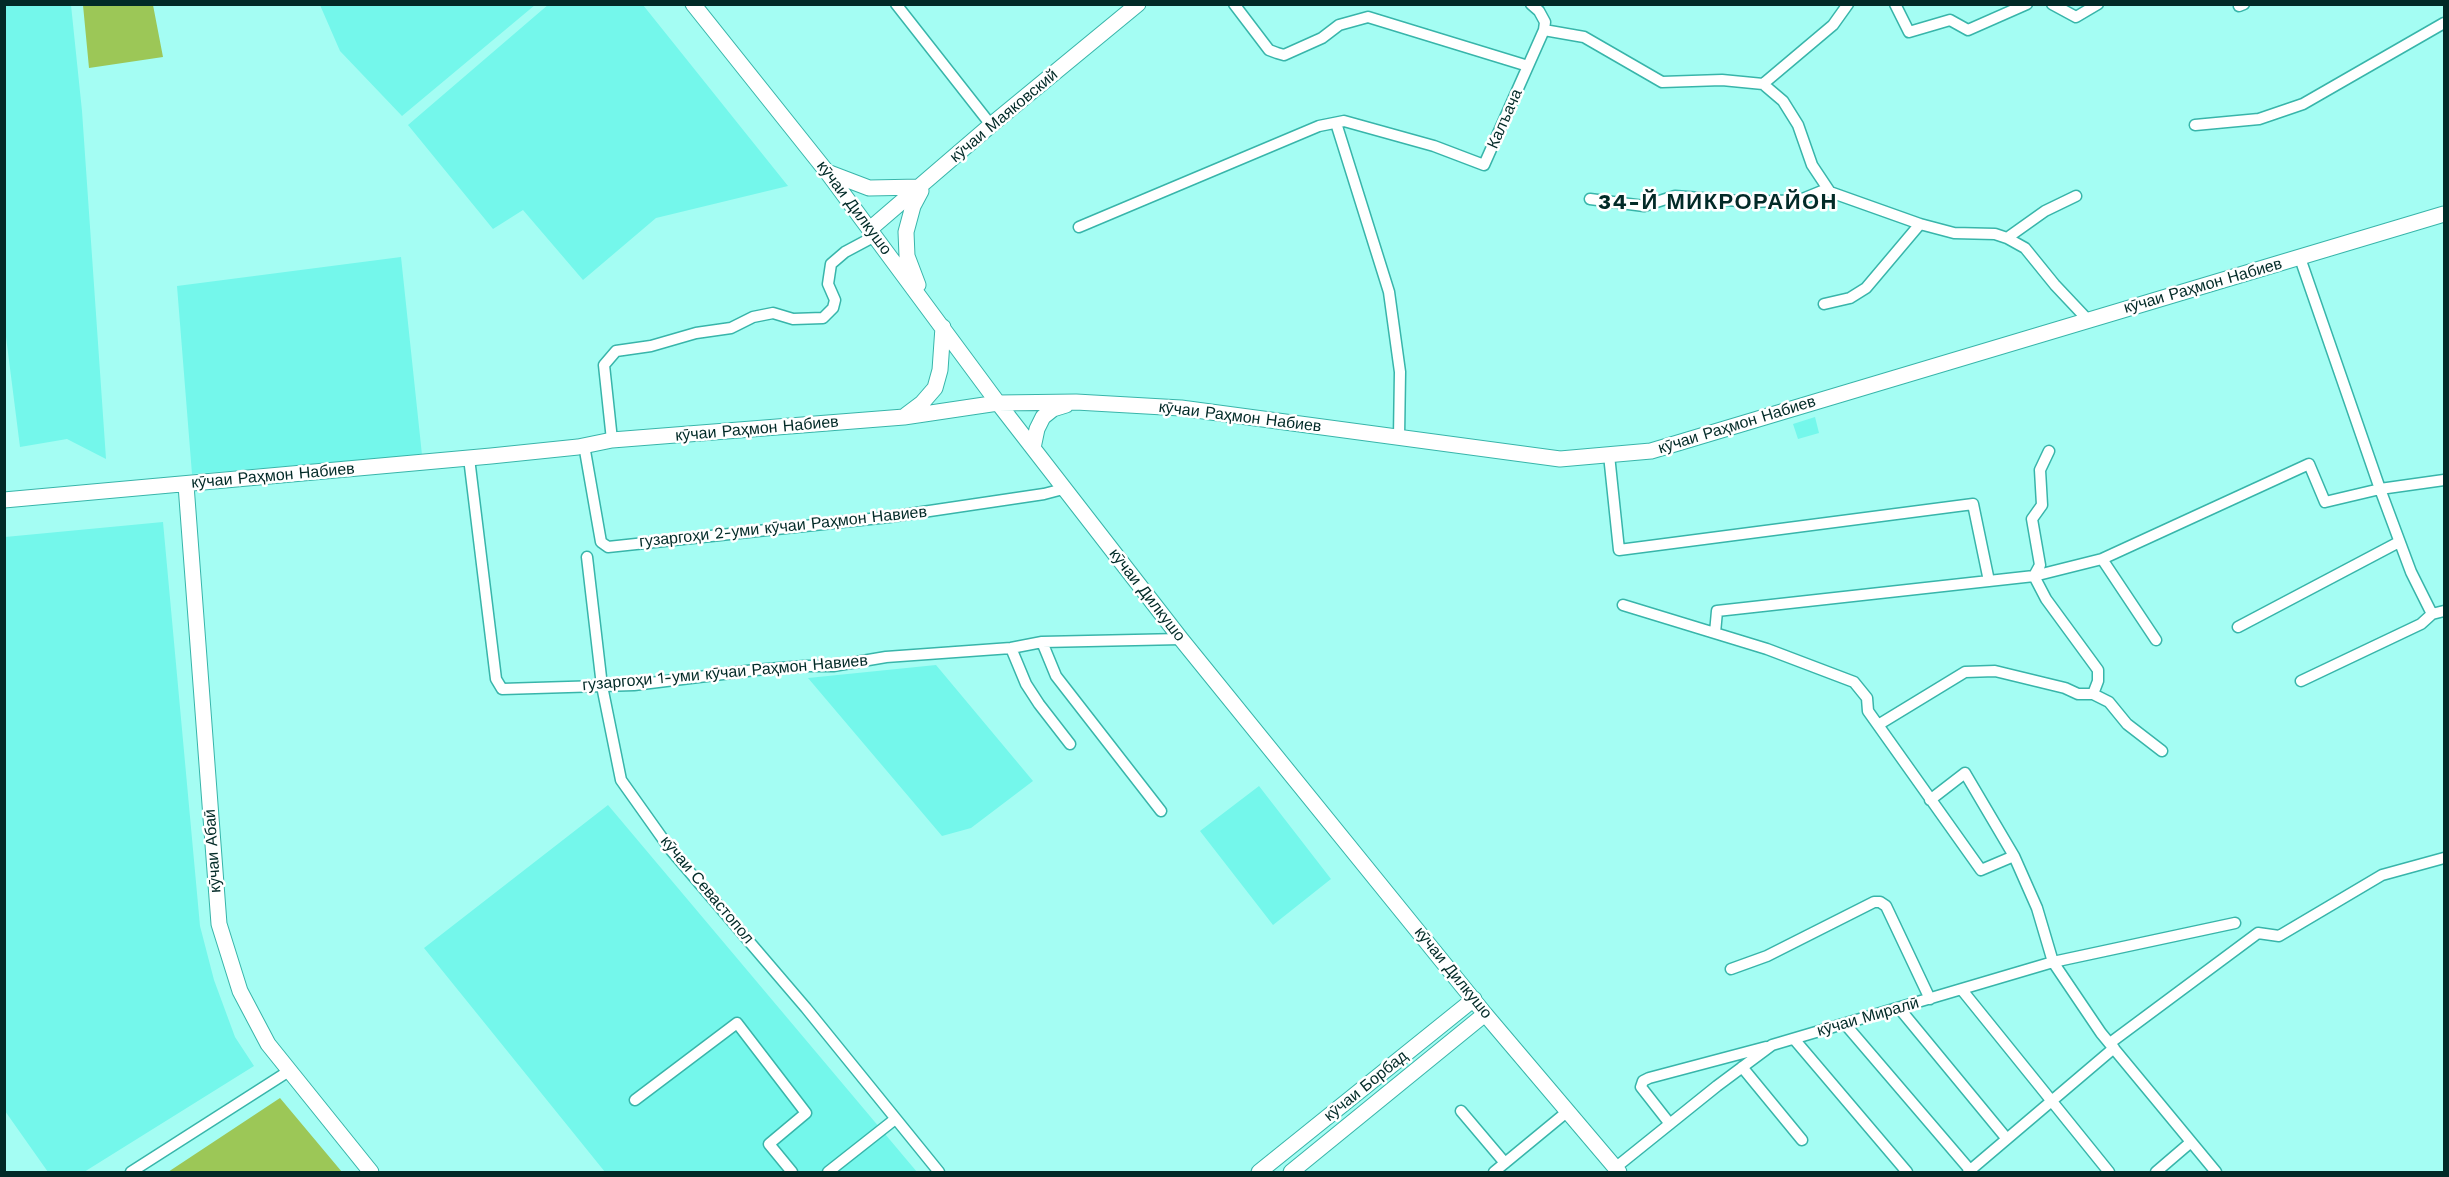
<!DOCTYPE html>
<html>
<head>
<meta charset="utf-8">
<style>
	body { margin:0 }
	#map { position:relative; width:2449px; height:1177px; overflow:hidden; background:#a4fdf3; font-family:"Work Sans",sans-serif }
	canvas { display:block }
	.frame { position:absolute; inset:0; border:6px solid #022a27; pointer-events:none }
</style>
</head>
<body>
<div id="map">
<canvas width="2449" height="1177"></canvas>
<div class="frame"></div>
</div>
<script>
const context = document.querySelector('canvas').getContext('2d');
context.lineJoin = 'round';
function fillPath(path, color) { context.fillStyle = color; context.fill(path, 'evenodd'); }
const shape = rows => new Path2D(rows.map(r => 'M' + r).join(''));
function strokePath(path, color, width, dash) { context.strokeStyle = color; context.lineWidth = width; context.lineCap = dash ? 'butt' : 'round'; context.setLineDash(dash || []); context.stroke(path); }
function drawText(font, color, halo, rows, align = 'center') {
  context.font = font + ' "Work Sans",sans-serif'; context.lineWidth = 5; context.setLineDash([]); context.textBaseline = 'middle'; context.strokeStyle = halo; context.fillStyle = color; for (const [text, x, y, turn = 0] of rows) {
    context.save(); context.translate(x, y); context.rotate((+turn || 0) * Math.PI / 180); context.textAlign = isNaN(turn) ? turn : align; if (halo) context.strokeText(text, 0, 0); context.fillText(text, 0, 0); context.restore();
  }
}
fillPath(shape([
	[549,4,643,5,788,186,656,218,583,280,523,210,493,229,408,125],
	[4,5,71,5,82,111,106,459,67,439,20,447,4,321],
	[320,5,535,5,402,116,340,51],
	[401,257,422,455,192,474,177,286],
	[1815,417,1819,433,1798,439,1793,424],
	[163,522,200,926,214,980,235,1037,254,1066,84,1172,48,1172,5,1111,5,537],
	[936,665,1033,781,971,828,942,836,808,678],
	[1259,786,1331,879,1273,925,1200,831],
	[608,805,917,1172,605,1172,424,948]
]), '#74f7eb');
fillPath(shape([
	[83,5,153,5,163,57,89,68],
	[280,1098,342,1172,168,1172]
]), '#9cc757');
const street = shape([
	[896,4,991,125],
	[1234,4,1269,50,1277,53,1284,55,1322,38,1339,25,1368,17,1528,66],
	[1531,4,1539,11,1545,22,1544,30],
	[1895,4,1909,32,1950,20,1968,30,2027,4],
	[2052,4,2076,17,2098,4],
	[2239,6,2244,4],
	[1763,84,1783,101,1798,125,1812,165,1830,192,1920,224,1954,233,1995,234,2007,238,2025,248,2055,285,2088,320],
	[1336,123,1389,292,1400,372,1399,437],
	[2195,125,2259,119,2303,104,2444,23],
	[1590,199,1644,206,1675,196,1752,202,1800,200,1827,189],
	[1079,227,1319,126,1344,121,1434,146,1484,165,1544,30,1584,37,1662,82,1722,80,1763,84,1833,25,1848,4],
	[2007,238,2045,211,2076,196],
	[2300,258,2380,489,2411,572,2432,614],
	[1824,304,1850,298,1866,288,1920,224],
	[612,440,604,365,616,351,651,346,696,333,731,328,753,317,773,313,793,319,823,318,833,308,835,300,828,284,831,264,845,252,875,236],
	[584,445,601,542,608,547,889,517,1044,494,1063,489],
	[2049,451,2040,470,2042,505,2032,519,2040,565,2034,576,2046,599,2098,670,2098,681,2093,694],
	[1609,455,1619,550,1973,504,1989,581],
	[469,458,496,679,502,689,634,685,755,670,805,666,833,666,886,657,1011,648,1042,642,1181,639],
	[587,557,602,686,621,780,670,849,806,1008,939,1172],
	[2102,559,2156,640],
	[1623,605,1767,649,1854,682,1867,698,1868,711,1981,870,2014,856],
	[2238,627,2399,542],
	[1715,633,1717,611,2034,576,2102,559,2309,464,2325,502,2380,489,2444,480],
	[1042,642,1056,676,1161,811],
	[1011,648,1026,684,1039,704,1070,744],
	[2301,681,2421,624,2432,614,2444,611],
	[1878,725,1965,672,1995,671,2065,688,2078,694,2093,694,2109,702,2127,724,2162,751],
	[1930,800,1965,773,2014,856,2037,908,2053,962,2235,923],
	[1731,969,1767,956,1874,902,1880,902,1886,906,1930,999],
	[1962,990,2109,1172],
	[1899,1008,2007,1139],
	[1845,1024,1970,1170],
	[1794,1039,1907,1172],
	[2110,1043,2258,933,2279,936,2382,875,2444,858],
	[1742,1067,1802,1140],
	[635,1100,737,1023,806,1113,769,1144,792,1172],
	[1461,1111,1505,1163],
	[1670,1124,1641,1087,1643,1081,1649,1078,1766,1047],
	[1615,1168,1717,1086,1772,1045,2053,962,2101,1033,2216,1172],
	[131,1172,289,1071],
	[828,1172,894,1120],
	[1494,1172,1568,1111],
	[1968,1172,2114,1048],
	[2156,1172,2191,1142]
]);
const secondary = shape([
	[693,4,827,172,998,403,1181,639,1485,1014,1619,1172],
	[827,172,869,188,920,187],
	[870,229,991,125,1138,4],
	[918,285,907,256,906,232,913,206,921,191],
	[906,415,922,403,935,388,940,370,943,327],
	[1033,448,1037,429,1043,417,1053,409,1066,405],
	[186,485,219,924,240,991,268,1044,371,1172],
	[4,500,491,456,578,447,612,440,904,417,998,403,1076,402,1181,408,1560,459,1651,451,2444,214],
	[1259,1172,1474,999],
	[1291,1172,1485,1014]
]);
strokePath(street, '#38b5aa', 13);
strokePath(secondary, '#38b5aa', 17);
strokePath(street, '#fff', 10);
strokePath(secondary, '#fff', 15);
drawText('16px', '#022a27', '#fff', [
	["кӯчаи Маяковский",1004,116,-40],
	["Калъача",1505,119,-66],
	["кӯчаи Дилкушо",854,208,53],
	["кӯчаи Раҳмон Набиев",2203,286,-16],
	["кӯчаи Раҳмон Набиев",1240,417,7],
	["кӯчаи Раҳмон Набиев",1737,425,-17],
	["кӯчаи Раҳмон Набиев",757,429,-5],
	["кӯчаи Раҳмон Набиев",273,476,-5],
	["гузаргоҳи 2-уми кӯчаи Раҳмон Навиев",783,527,-6],
	["кӯчаи Дилкушо",1147,595,52],
	["гузаргоҳи 1-уми кӯчаи Раҳмон Навиев",725,673,-5],
	["кӯчаи Абаӣ",213,851,-94],
	["кӯчаи Севастопол",707,890,50],
	["кӯчаи Дилкушо",1453,973,51],
	["кӯчаи Миралӣ",1868,1017,-16],
	["кӯчаи Борбад",1366,1086,-39]
]);
context.letterSpacing = '1.5px';
drawText('bold 22px', '#022a27', '#fff', [
	["34-Й МИКРОРАЙОН",1718,203]
]);
context.letterSpacing = '0px';
</script>
</body>
</html>
